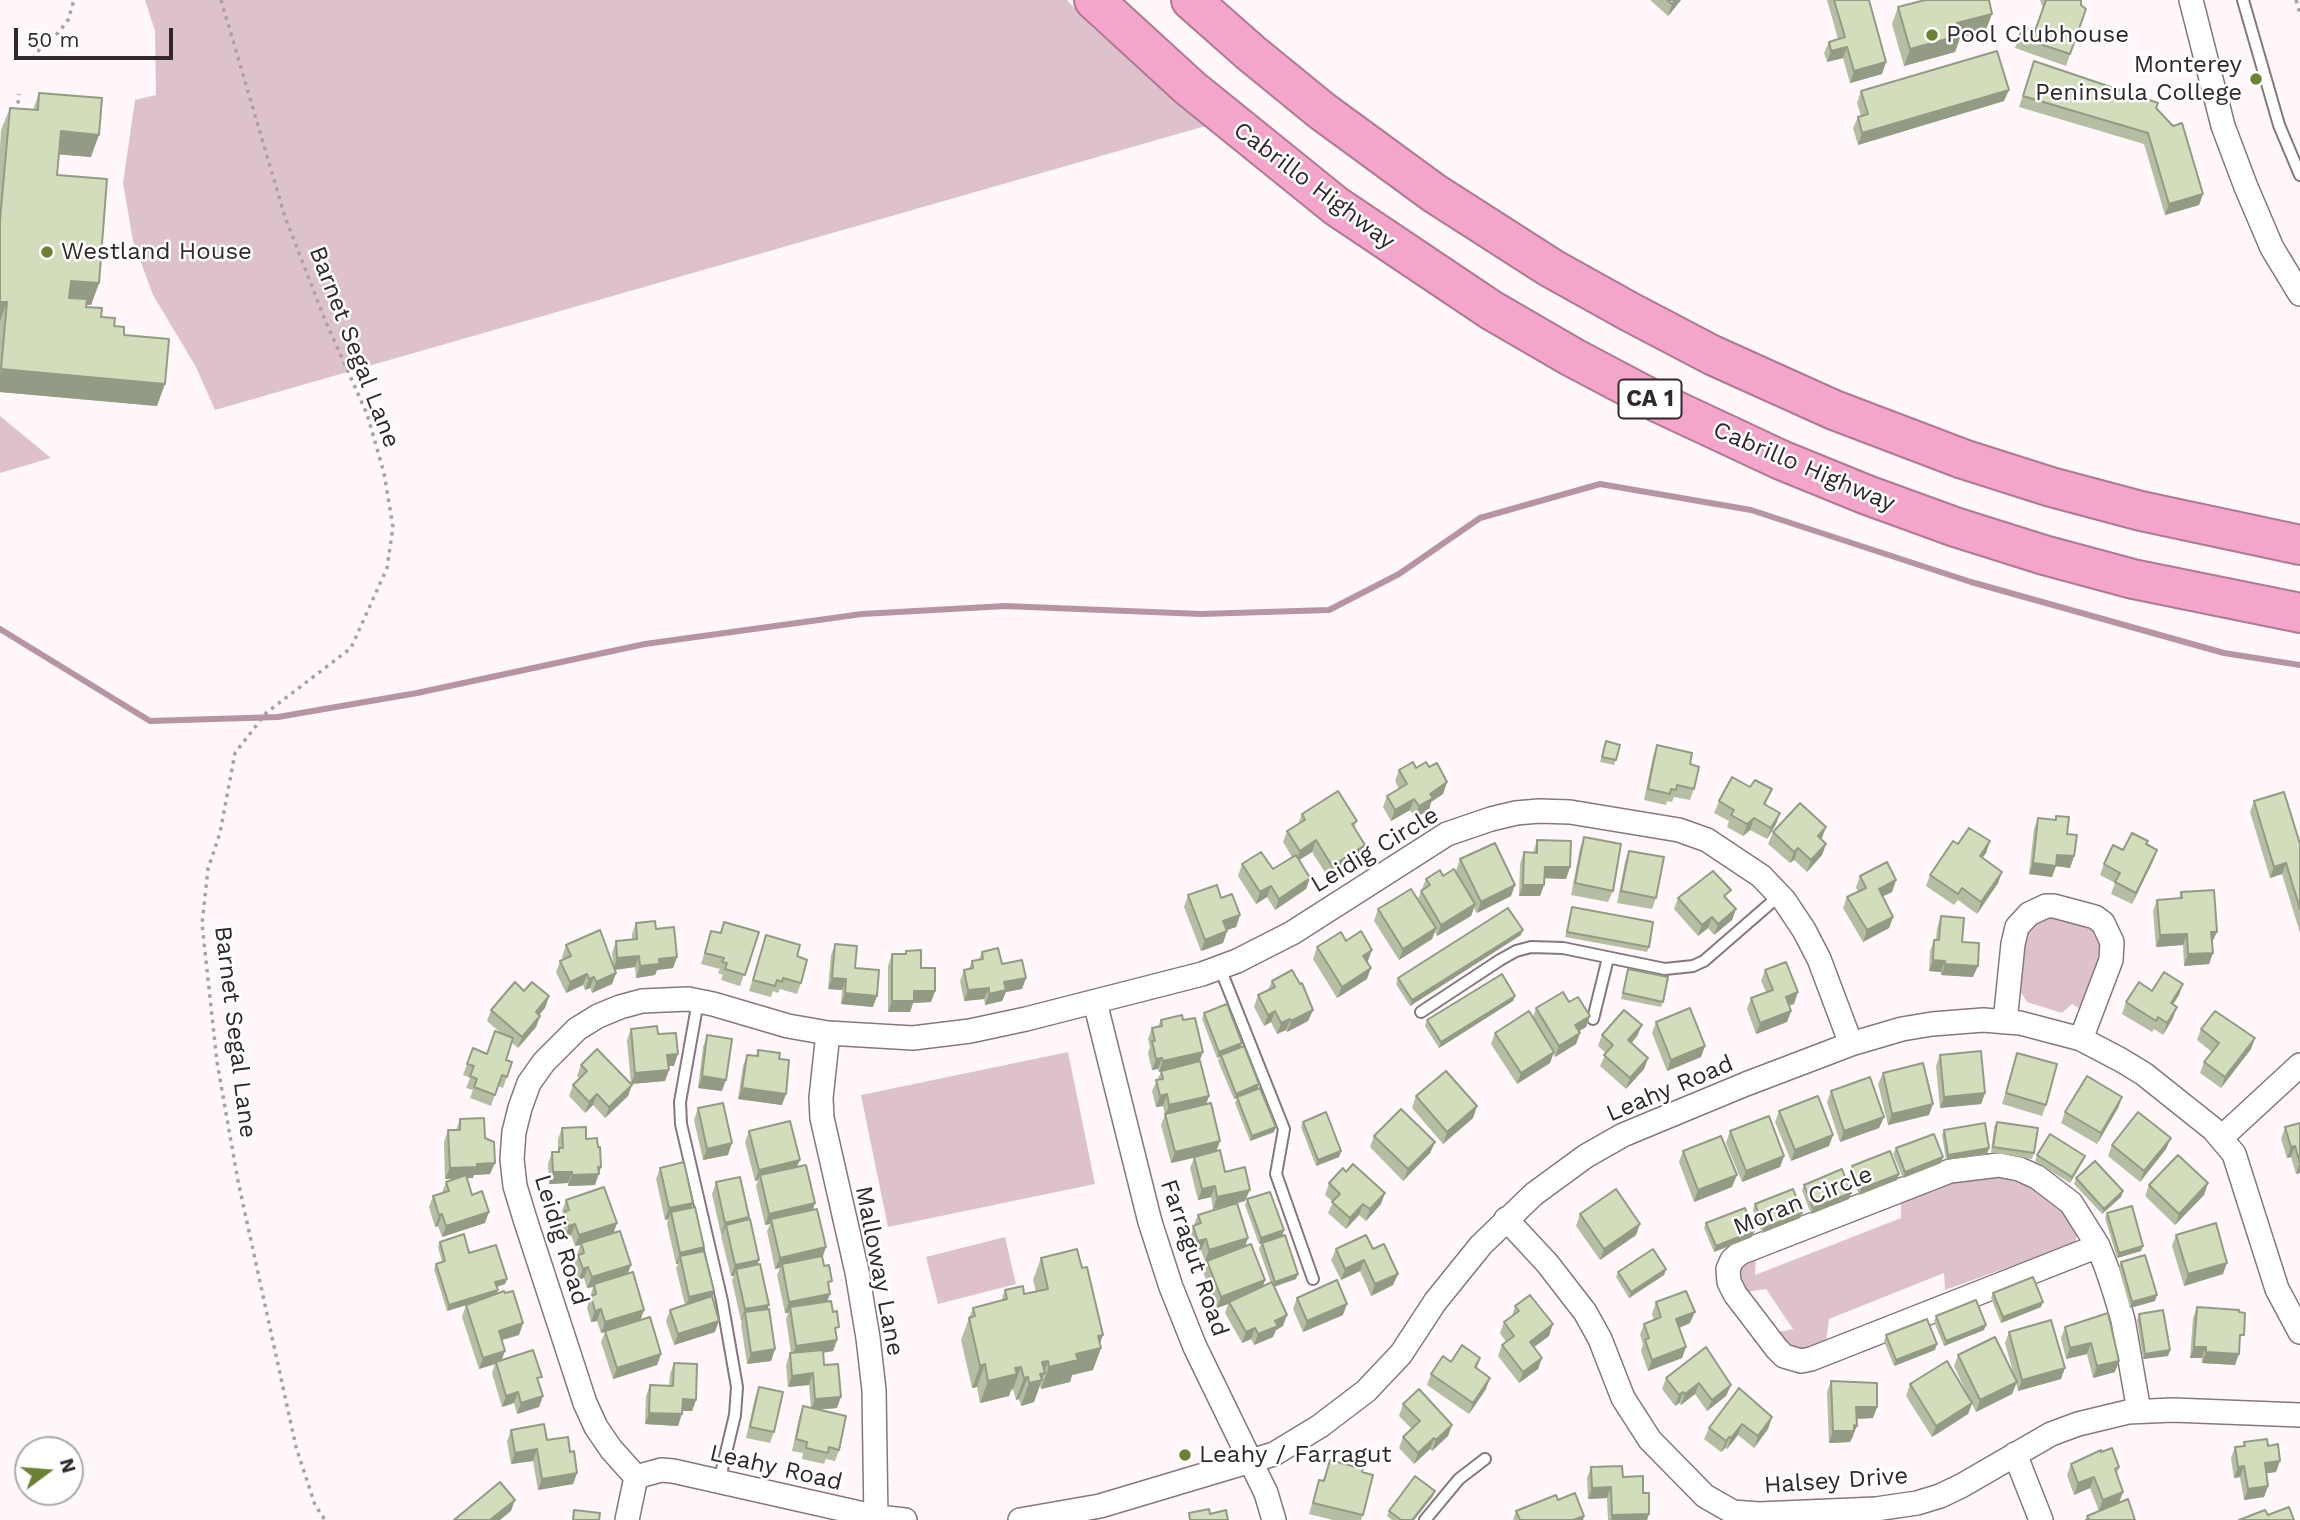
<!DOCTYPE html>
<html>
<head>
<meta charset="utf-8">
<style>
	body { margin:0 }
	#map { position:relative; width:2300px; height:1520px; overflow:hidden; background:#fff7fa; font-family:"Work Sans",sans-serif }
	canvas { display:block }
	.north { position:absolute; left:14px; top:1436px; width:70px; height:70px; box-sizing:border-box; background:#fff; border:2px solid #aca9ab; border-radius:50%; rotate:74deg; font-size:19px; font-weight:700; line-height:28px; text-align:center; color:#30282c }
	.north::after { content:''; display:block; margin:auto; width:24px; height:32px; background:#6c8233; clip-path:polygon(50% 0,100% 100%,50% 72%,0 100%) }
	.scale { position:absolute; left:14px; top:28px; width:159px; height:32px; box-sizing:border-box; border:4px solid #30282c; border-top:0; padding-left:9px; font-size:21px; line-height:24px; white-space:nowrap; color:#30282c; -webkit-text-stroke:5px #fff; paint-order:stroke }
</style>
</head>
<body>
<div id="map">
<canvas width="2300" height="1520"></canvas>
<div class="north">N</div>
<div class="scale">50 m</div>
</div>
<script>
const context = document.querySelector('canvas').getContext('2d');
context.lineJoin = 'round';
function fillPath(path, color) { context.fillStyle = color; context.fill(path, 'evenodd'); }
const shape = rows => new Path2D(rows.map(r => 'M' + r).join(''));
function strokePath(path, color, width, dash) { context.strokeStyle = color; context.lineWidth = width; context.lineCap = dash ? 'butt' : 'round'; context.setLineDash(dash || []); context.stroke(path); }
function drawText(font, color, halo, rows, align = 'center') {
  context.font = font + ' "Work Sans",sans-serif'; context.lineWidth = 5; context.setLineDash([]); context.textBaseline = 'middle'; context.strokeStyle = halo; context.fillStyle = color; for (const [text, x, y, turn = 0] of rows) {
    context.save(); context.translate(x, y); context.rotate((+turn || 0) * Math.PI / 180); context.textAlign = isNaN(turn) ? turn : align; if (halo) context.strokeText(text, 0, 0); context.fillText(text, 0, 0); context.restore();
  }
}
fillPath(shape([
	[145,0,1067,0,1094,29,1209,125,215,410,196,367,153,295,133,241,123,183,135,100,156,95,155,31],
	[0,416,51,458,0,473],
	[2048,913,2090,924,2102,944,2101,953,2080,1009,2072,1004,2062,1013,2027,1002,2018,988,2021,949,2030,923],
	[1068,1052,1095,1184,888,1227,861,1095],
	[1995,1175,2035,1189,2059,1207,2077,1236,2075,1243,1945,1290,1944,1273,1829,1319,1826,1343,1802,1350,1789,1345,1772,1333,1793,1329,1766,1289,1746,1292,1741,1286,1739,1275,1743,1264,1756,1257,1755,1275,1901,1218,1901,1200,1962,1178],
	[1005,1237,1016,1284,938,1304,926,1257]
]), '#ddc2ce');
strokePath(shape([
	[0,629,150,721,278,717,417,693,645,644,862,614,1005,606,1201,614,1329,610,1399,574,1480,518,1600,484,1751,510,1971,582,2224,653,2300,665]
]), '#b694a3', 6);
const lane = shape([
	[2243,0,2279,125,2300,175],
	[1220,968,1284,1129,1276,1174,1313,1279],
	[698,1001,680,1102,681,1124,722,1301,737,1387,735,1415,719,1482],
	[1421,1012,1500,960,1516,951,1531,947,1563,948,1665,969,1693,966,1704,961,1780,895],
	[1593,1019,1608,958],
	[1425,1520,1459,1479,1485,1459]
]);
const street = shape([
	[2191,0,2223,126,2246,187,2272,248,2300,294],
	[1095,1002,1150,1222,1171,1287,1195,1347,1266,1493,1274,1520],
	[2005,1022,2013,944,2017,927,2029,914,2046,906,2054,906,2095,917,2103,923,2112,942,2111,960,2081,1039],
	[828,1033,821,1098,822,1118,857,1272,868,1338,874,1390,876,1520],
	[2222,1137,2300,1065],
	[1506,1219,1547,1263,1585,1312,1600,1339,1623,1398,1650,1440,1705,1496,1733,1512,1759,1514,1876,1509,1917,1503,1940,1496,1961,1486,2051,1434,2078,1424,2128,1412,2173,1410,2300,1415],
	[2098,1246,1811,1359,1801,1361,1784,1356,1777,1349,1735,1294,1729,1282,1728,1269,1732,1260,1740,1253,1950,1171,1999,1165,2019,1169,2037,1177,2071,1203,2095,1241,2098,1246,2107,1269,2115,1293,2123,1320,2139,1411],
	[2015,1454,2041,1520],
	[636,1477,611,1449,596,1427,585,1403,525,1219,515,1186,512,1159,514,1132,520,1108,529,1083,544,1062,577,1029,598,1016,620,1007,642,1001,688,999,713,1004,788,1026,828,1033,913,1038,970,1031,1026,1019,1202,974,1237,961,1292,933,1447,834,1491,819,1516,813,1539,811,1570,812,1679,830,1707,840,1761,876,1784,900,1804,930,1819,959,1851,1044],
	[636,1477,661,1470,673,1471,877,1517,905,1520],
	[627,1520,636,1477],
	[1020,1520,1100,1506,1274,1454,1320,1426,1366,1391,1401,1354,1435,1302,1481,1245,1534,1194,1586,1156,1623,1135,1746,1084,1851,1044,1902,1029,1932,1024,1983,1020,2020,1023,2081,1039,2121,1060,2144,1074,2213,1129,2234,1154,2277,1289,2300,1332]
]);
const highway = shape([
	[1094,0,1190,88,1336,206,1491,310,1572,357,1657,402,1781,460,1867,495,1955,527,2044,555,2133,579,2300,613],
	[1191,0,1251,53,1322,111,1434,193,1551,268,1630,312,1712,355,1834,410,1963,459,2051,487,2141,511,2300,545]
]);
strokePath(lane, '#88767e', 14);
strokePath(street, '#88767e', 26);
strokePath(highway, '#af7993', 42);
strokePath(shape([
	[221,0,285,217,325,320,367,414,384,473,393,527,387,568,351,648,266,713,235,753,220,833,208,869,202,924,217,1062,238,1181,296,1447,315,1505,325,1520],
	[2296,0,2300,14],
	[33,59,43,44,58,33,68,20,74,0],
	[17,112,19,94]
]), '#a9a1a4', 3.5, [3.5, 5]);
strokePath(lane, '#fff', 10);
strokePath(street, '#fff', 23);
strokePath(highway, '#f3a5ca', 38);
fillPath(shape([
	[1650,0,1681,0,1668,16],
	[1827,0,1869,0,1886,62,1882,74,1850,83,1843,58,1827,62,1824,53,1829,42,1838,39],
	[2040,0,2081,0,2081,5,2086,9,2066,66,2015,48,2023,27,2035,31,2043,8],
	[1898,7,1986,30,1960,38,1955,52,1904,66,1892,24],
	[2034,61,2156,108,2203,194,2199,205,2165,215,2144,144,2019,107],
	[1861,91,2004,101,1858,145,1853,128,1858,117,1861,116,1857,103],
	[39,93,91,157,59,154,57,175,99,283,91,305,87,305,86,307,114,326,124,335,157,406,0,392,0,148,1,130,10,108,33,110],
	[1606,741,1616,760,1614,765,1600,762],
	[1657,745,1690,764,1694,789,1690,800,1674,797,1672,802,1667,801,1666,805,1644,800,1653,756],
	[1429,767,1447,782,1443,794,1431,802,1429,810,1415,818,1410,810,1391,821,1383,807,1387,796,1399,789,1395,781,1399,770],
	[1772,789,1765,805,1780,813,1776,824,1767,839,1750,830,1743,836,1727,827,1729,821,1714,813,1719,801],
	[2254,801,2300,844,2300,933,2282,874,2270,878,2250,812],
	[1302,814,1357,821,1354,828,1365,845,1361,856,1328,877,1312,852,1299,860,1306,889,1275,910,1267,897,1256,904,1238,876,1242,864,1273,869,1292,857,1283,842,1287,831,1298,824],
	[2056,816,2074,856,2070,868,2056,866,2052,877,2029,874,2034,829,2038,818,2055,820],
	[1773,832,1822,838,1821,839,1826,844,1822,855,1807,872,1794,860,1790,863,1768,844],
	[1584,837,1613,891,1608,902,1571,895,1580,848],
	[1537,840,1570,867,1566,879,1545,878,1544,885,1540,896,1519,896,1520,864,1524,852,1533,853],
	[1990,841,1986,853,1982,858,2002,872,1998,883,1977,914,1958,900,1954,905,1926,886,1930,875,1958,844],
	[2147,844,2157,850,2153,861,2132,904,2111,894,2115,883,2100,875,2104,864,2123,850],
	[1629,851,1656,898,1652,909,1617,903,1625,862],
	[1460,859,1511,896,1477,913,1474,908,1471,916,1437,936,1435,932,1432,939,1399,960,1374,921,1378,909,1418,899,1426,879,1443,876,1460,880,1456,871],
	[1860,876,1896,880,1892,892,1883,896,1893,917,1889,928,1863,942,1843,908,1847,897,1858,892,1856,887],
	[2181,892,2212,943,2213,953,2209,964,2184,966,2183,945,2156,947,2153,911,2157,900,2179,898],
	[1188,895,1240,915,1236,927,1226,930,1227,931,1223,943,1201,951,1184,907],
	[1678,898,1736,909,1732,920,1714,935,1708,928,1698,936,1674,909],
	[1572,907,1649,947,1647,952,1565,937],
	[1941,916,1973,977,1941,975,1941,972,1929,971,1930,951,1934,940,1936,940,1937,928],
	[724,922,759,932,740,986,721,980,723,975,718,973,720,969,701,964,711,931,720,933],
	[636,923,656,929,677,957,673,968,657,970,655,975,636,978,635,967,615,970,616,973,612,984,592,993,590,988,585,990,583,985,566,993,556,972,560,961,563,960,562,957,566,945,613,964,612,953,616,941,632,940,632,934],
	[766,935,797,956,801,983,797,994,780,989,778,993,773,991,771,997,749,991],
	[1521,935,1410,1006,1396,984,1398,978],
	[1346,941,1368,961,1367,962,1367,979,1337,998,1313,959,1317,947],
	[835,944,855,968,873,1007,841,1004,842,990,828,989,831,955],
	[906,951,921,968,935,991,931,1002,913,1003,910,1012,888,1012,888,966,892,954,905,954],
	[982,952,1002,964,1026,978,1022,989,1006,992,1002,1001,985,1005,984,999,964,1001,960,981,964,970,969,968,972,961,979,959],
	[1628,969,1663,1002,1661,1007,1621,999],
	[1765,970,1794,1004,1789,1005,1791,1011,1787,1022,1756,1034,1747,1009,1751,998,1766,992,1761,981],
	[1272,981,1313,1010,1308,1021,1287,1032,1286,1030,1277,1034,1271,1022,1264,1026,1254,1007,1258,995,1268,990],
	[2183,984,2179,995,2173,1004,2173,1018,2163,1035,2154,1029,2152,1032,2122,1014,2126,1002,2152,991],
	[524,991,549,996,545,1008,539,1015,540,1016,536,1027,518,1048,512,1043,506,1060,512,1062,503,1088,498,1086,491,1106,470,1098,473,1090,466,1088,470,1078,463,1075,473,1048,487,1053,502,1034,487,1021,491,1010],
	[1515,996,1513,1001,1439,1048,1425,1026,1427,1020],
	[1569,1002,1590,1016,1586,1027,1579,1031,1580,1033,1576,1044,1555,1057,1553,1054,1550,1063,1517,1084,1491,1044,1495,1033,1533,1017,1536,1008],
	[1204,1013,1241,1047,1259,1084,1257,1089,1274,1132,1250,1141,1235,1103,1237,1098,1234,1099,1218,1061,1220,1056,1217,1058,1202,1019],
	[1161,1020,1183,1020,1200,1061,1209,1096,1206,1104,1220,1141,1216,1151,1225,1172,1245,1201,1237,1203,1248,1238,1245,1247,1265,1280,1263,1287,1271,1283,1259,1249,1261,1243,1259,1244,1245,1205,1247,1199,1284,1230,1282,1236,1296,1279,1274,1287,1283,1326,1276,1330,1273,1337,1254,1345,1251,1339,1242,1343,1225,1313,1228,1304,1217,1308,1203,1272,1207,1261,1219,1257,1205,1261,1201,1250,1194,1252,1189,1237,1198,1215,1235,1203,1213,1209,1211,1197,1198,1200,1190,1168,1194,1158,1171,1163,1161,1125,1165,1115,1163,1106,1156,1107,1152,1091,1161,1072,1159,1072,1158,1069,1152,1070,1148,1053,1150,1047,1148,1039,1152,1028,1158,1026],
	[1656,1022,1701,1057,1667,1071,1652,1033],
	[1642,1025,1637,1036,1632,1043,1648,1058,1644,1069,1626,1089,1600,1066,1606,1053,1598,1046,1602,1035],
	[631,1029,658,1034,674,1066,668,1066,669,1070,665,1081,631,1084,628,1096,605,1118,593,1105,585,1113,569,1096,573,1085,580,1079,577,1076,581,1065,631,1084,627,1040],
	[2201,1029,2255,1038,2251,1049,2221,1088,2200,1073,2204,1062,2212,1052,2197,1040],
	[707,1035,722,1091,698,1088,703,1047],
	[758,1050,779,1059,782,1105,738,1099,743,1066,747,1055,756,1056],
	[2017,1053,2046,1105,2042,1116,2002,1104],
	[1940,1055,1985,1093,1981,1104,1940,1108,1936,1066],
	[1883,1073,1929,1115,1888,1125,1878,1084],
	[1831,1091,1884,1117,1879,1128,1840,1142,1827,1102],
	[1416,1096,1477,1106,1473,1118,1443,1144,1412,1108],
	[2122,1097,2118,1108,2097,1144,2061,1123,2065,1112],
	[698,1108,728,1155,703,1160,694,1120],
	[1779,1111,1833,1135,1829,1146,1791,1161,1775,1122],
	[460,1119,485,1138,490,1174,474,1175,473,1178,467,1178,472,1195,485,1223,442,1237,438,1226,435,1227,429,1207,433,1196,442,1193,446,1182,455,1179,445,1179,444,1142,448,1130,456,1130],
	[1303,1122,1341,1151,1339,1157,1316,1166,1301,1127],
	[1997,1122,2034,1153,2032,1159,1991,1152,1994,1127],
	[2300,1123,2300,1173,2296,1174,2291,1157,2287,1158,2281,1139,2285,1127],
	[562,1128,586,1139,598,1147,601,1167,595,1185,568,1186,568,1183,549,1184,548,1164,552,1152,557,1152,558,1150,558,1139],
	[1944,1130,1989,1148,1987,1154,1946,1160,1942,1135],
	[749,1131,797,1167,815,1203,813,1210,829,1289,827,1302,837,1340,833,1351,823,1353,824,1365,837,1408,818,1410,839,1450,835,1461,826,1459,824,1464,802,1459,803,1453,792,1451,799,1418,803,1406,811,1408,809,1385,788,1387,786,1365,790,1353,791,1353,786,1319,788,1313,785,1313,777,1275,780,1268,775,1269,767,1231,770,1224,765,1225,756,1186,758,1180,755,1181,745,1142],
	[1730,1131,1784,1156,1780,1167,1742,1182,1726,1143],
	[1374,1136,1435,1142,1430,1153,1403,1181,1370,1147],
	[2112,1145,2166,1149,2140,1182,2108,1156],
	[1896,1148,1943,1157,1941,1163,1903,1178,1893,1154],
	[1683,1151,1732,1187,1694,1202,1679,1162],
	[2037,1155,2083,1161,2070,1183,2035,1161],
	[1852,1166,1899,1174,1897,1180,1859,1195,1850,1171],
	[660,1168,691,1208,703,1251,712,1297,715,1332,674,1345,666,1321,670,1310,685,1305,676,1268,678,1264,676,1264,667,1224,668,1219,665,1220,656,1179],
	[2076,1178,2123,1191,2121,1197,2102,1214,2074,1184],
	[716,1182,748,1220,775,1349,771,1361,747,1364,741,1324,742,1320,741,1321,732,1280,734,1276,731,1276,721,1236,722,1234,721,1234,712,1194],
	[1329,1183,1381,1204,1366,1221,1359,1215,1346,1229,1328,1213,1333,1202,1325,1195],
	[2208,1183,2204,1195,2175,1225,2145,1196,2149,1185],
	[1804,1185,1851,1193,1849,1199,1811,1214,1802,1190],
	[566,1200,617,1223,614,1232,627,1274,644,1310,640,1320,661,1354,657,1365,613,1379,601,1342,605,1332,601,1333,597,1321,591,1322,587,1308,593,1287,587,1288,584,1278,578,1280,574,1266,580,1245,575,1246,571,1235,565,1237,560,1223,563,1215,562,1211],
	[1755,1204,1802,1213,1800,1218,1762,1233,1753,1210],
	[2107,1213,2141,1251,2117,1258,2105,1218],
	[1580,1214,1636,1235,1600,1260,1576,1226],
	[1706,1223,1754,1231,1752,1237,1714,1252,1704,1228],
	[2176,1235,2223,1274,2184,1286,2172,1246],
	[440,1242,469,1253,507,1279,505,1284,497,1287,498,1290,496,1294,523,1323,519,1335,502,1340,502,1360,539,1384,543,1396,539,1407,517,1414,514,1403,502,1407,492,1373,495,1364,479,1369,462,1317,466,1305,476,1302,447,1311,434,1269,436,1264,442,1262,438,1247],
	[1336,1249,1373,1249,1398,1274,1393,1285,1371,1296,1360,1271,1341,1280,1331,1260],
	[1041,1258,1100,1344,1101,1348,1093,1370,1072,1375,1070,1382,1041,1389,1040,1386,1034,1402,1021,1406,1019,1399,1016,1400,1013,1389,1011,1390,1009,1396,980,1403,977,1387,972,1388,961,1340,969,1318,973,1308,1001,1301,1005,1290,1024,1294,1036,1292,1033,1280],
	[2121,1262,2155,1301,2130,1308,2119,1268],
	[1666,1269,1664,1275,1629,1298,1616,1277,1618,1272],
	[1993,1293,2041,1307,2001,1323,1991,1298],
	[1297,1298,1343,1315,1303,1332,1293,1309],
	[1656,1302,1690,1323,1679,1328,1686,1347,1682,1358,1648,1371,1641,1351,1643,1344,1640,1335,1644,1324,1654,1320,1652,1314],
	[1515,1306,1549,1336,1534,1347,1538,1369,1519,1383,1498,1356,1502,1345,1506,1342,1500,1333,1504,1322,1512,1316],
	[2197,1307,2239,1346,2235,1365,2202,1363,2202,1358,2190,1358,2193,1318],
	[2108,1313,2115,1372,2093,1378,2087,1354,2066,1359,2061,1338,2065,1327],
	[2139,1314,2170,1350,2168,1356,2143,1359,2137,1320],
	[1936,1316,1984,1330,1944,1346,1934,1322],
	[2009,1332,2061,1379,2018,1391,2016,1383,2012,1394,1976,1412,1972,1404,1968,1414,1932,1437,1906,1396,1910,1384,1969,1398,1954,1366,1958,1355,2015,1379,2005,1343],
	[1886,1335,1935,1350,1894,1366,1884,1341],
	[1480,1358,1477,1369,1486,1389,1469,1414,1427,1385,1431,1374,1451,1362],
	[674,1363,696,1400,692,1411,682,1411,678,1426,645,1424,646,1396,650,1385,669,1386,670,1374],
	[1666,1378,1731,1385,1726,1396,1707,1411,1695,1394,1681,1405,1679,1403,1675,1406,1662,1389],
	[1831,1381,1877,1407,1873,1418,1857,1419,1853,1437,1850,1442,1829,1443,1827,1392],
	[759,1387,774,1432,770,1443,746,1438,755,1398],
	[1403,1404,1452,1425,1448,1436,1432,1451,1430,1449,1414,1464,1399,1448,1403,1437,1412,1429,1399,1416],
	[1772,1417,1768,1429,1754,1448,1738,1435,1727,1449,1725,1448,1721,1452,1704,1439,1709,1428],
	[511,1430,547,1440,570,1452,577,1473,573,1484,538,1490,533,1461,511,1464,507,1441],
	[2244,1442,2268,1446,2276,1472,2266,1473,2268,1486,2264,1497,2244,1500,2240,1477,2234,1478,2231,1458,2235,1447,2243,1446],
	[2101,1452,2119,1467,2117,1474,2119,1503,2086,1520,2087,1516,2099,1511,2090,1488,2074,1495,2067,1475,2071,1464],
	[1330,1460,1362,1472,1363,1515,1361,1520,1333,1520,1309,1514,1319,1480,1323,1481],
	[1591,1467,1643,1493,1649,1514,1647,1520,1608,1520,1607,1498,1588,1499,1587,1478],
	[1433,1496,1414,1520,1392,1520,1387,1516,1389,1511],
	[1516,1511,1584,1516,1583,1520,1513,1520]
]), '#b5bea2');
fillPath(shape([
	[1676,0,1681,0,1668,16,1672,4],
	[1992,14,1986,30,1960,38,1955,52,1904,66,1910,49,1957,23],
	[1847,47,1843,58,1827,62,1831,51],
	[1886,62,1882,74,1850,83,1854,71],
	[2009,90,2004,101,1858,145,1862,133],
	[61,131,99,135,91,157,53,154],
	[2203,194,2199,205,2165,215,2169,204],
	[71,281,99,283,91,305,63,303],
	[0,302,7,302,0,321],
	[1,369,165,384,157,406,0,392,0,374],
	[1447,782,1443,794,1431,802,1429,810,1415,818,1419,806,1430,794],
	[1414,799,1410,810,1391,821,1395,810],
	[1780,813,1776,824,1767,839,1771,828],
	[1754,818,1750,830,1743,836,1747,824],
	[1826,827,1822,838,1814,848,1818,836],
	[1316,840,1312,852,1296,862,1300,851],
	[1990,841,1986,853,1975,868,1980,856],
	[1826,844,1822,855,1807,872,1811,860],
	[1365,845,1361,856,1328,877,1332,866],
	[1798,848,1794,860,1790,863,1794,852],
	[2157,850,2153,861,2132,904,2136,893],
	[2057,855,2074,856,2070,868,2056,866,2052,877,2029,874,2033,863],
	[2286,863,2282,874,2270,878,2274,867],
	[1545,867,1570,867,1566,879,1541,878],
	[2002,872,1998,883,1977,914,1981,902],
	[1310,878,1306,889,1275,910,1279,899],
	[1896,880,1892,892,1875,900,1879,889],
	[1515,885,1511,896,1477,913,1481,902],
	[1523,885,1544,885,1540,896,1519,896],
	[1271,886,1267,897,1256,904,1260,892],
	[1475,904,1471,916,1437,936,1441,925],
	[1736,909,1732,920,1714,935,1718,924],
	[1240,915,1236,927,1219,933,1223,921],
	[1712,917,1708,928,1698,936,1702,925],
	[1893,917,1889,928,1863,942,1867,930],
	[1436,928,1432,939,1399,960,1403,949],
	[1523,930,1521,935,1410,1006,1412,1000],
	[1227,931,1223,943,1201,951,1205,940],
	[2211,932,2217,932,2212,943],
	[2187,934,2183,945,2156,947,2160,935],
	[1372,950,1368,961,1359,967,1363,956],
	[2213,953,2209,964,2184,966,2188,954],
	[639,956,635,967,613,970,617,958],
	[677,957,673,968,657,970,655,975,636,978,640,966,659,959],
	[1933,960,1945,961,1941,972,1929,971],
	[1945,964,1978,966,1973,977,1941,975],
	[1371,968,1367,979,1337,998,1342,987],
	[616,973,612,984,592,993,596,982],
	[587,974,583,985,566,993,570,982],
	[594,977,590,988,585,990,589,979],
	[832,978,846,979,842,990,828,989],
	[1026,978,1022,989,1006,992,1002,1001,985,1005,989,994,1004,982],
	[2183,984,2179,995,2167,1014,2171,1003],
	[989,988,984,999,964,1001,968,990],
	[914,991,935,991,931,1002,913,1003,910,1012,888,1012,892,1001],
	[1798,992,1794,1004,1782,1008,1786,997],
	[845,993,877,996,873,1007,841,1004],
	[549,996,545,1008,532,1023,536,1012],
	[1515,996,1513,1001,1439,1048,1441,1042],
	[2177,1007,2173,1018,2163,1035,2167,1023],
	[1313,1010,1308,1021,1287,1032,1291,1021],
	[1275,1011,1271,1022,1264,1026,1268,1015],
	[1791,1011,1787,1022,1756,1034,1760,1023],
	[540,1016,536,1027,518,1048,522,1037],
	[1590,1016,1586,1027,1571,1036,1575,1025],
	[1290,1019,1286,1030,1277,1034,1281,1023],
	[1642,1025,1637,1036,1624,1052,1628,1040],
	[1580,1033,1576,1044,1555,1057,1559,1046],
	[2255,1038,2251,1049,2221,1088,2225,1077],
	[1242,1043,1240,1048,1217,1058,1219,1052],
	[1705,1046,1701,1057,1667,1071,1671,1060],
	[1203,1052,1199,1063,1159,1072,1163,1061],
	[1554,1052,1550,1063,1517,1084,1521,1073],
	[678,1054,674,1066,663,1066,667,1055],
	[1162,1058,1158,1069,1152,1070,1156,1059],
	[1648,1058,1644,1069,1626,1089,1630,1078],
	[669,1070,665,1081,631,1084,635,1073],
	[702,1076,726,1080,722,1091,698,1088],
	[1259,1084,1257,1090,1234,1099,1236,1094],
	[632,1085,628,1096,605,1118,609,1107],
	[742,1088,786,1094,782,1105,738,1099],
	[1985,1093,1981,1104,1940,1108,1944,1097],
	[597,1094,593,1105,585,1113,589,1102],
	[1167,1094,1163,1106,1156,1107,1160,1096],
	[1209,1096,1205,1107,1165,1116,1169,1105],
	[2122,1097,2118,1108,2097,1144,2101,1133],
	[1933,1104,1929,1115,1888,1125,1892,1114],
	[1477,1106,1473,1118,1443,1144,1447,1132],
	[1884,1117,1879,1128,1840,1142,1844,1131],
	[1276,1127,1274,1132,1250,1141,1252,1136],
	[1833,1135,1829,1146,1791,1161,1795,1150],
	[2171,1138,2166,1149,2140,1182,2144,1171],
	[1220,1141,1216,1152,1171,1163,1175,1152],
	[1435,1142,1430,1153,1403,1181,1408,1169],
	[732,1143,728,1155,703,1160,707,1149],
	[2295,1146,2291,1157,2287,1158,2291,1147],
	[1989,1148,1987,1154,1946,1160,1948,1155],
	[1341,1151,1339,1157,1316,1166,1318,1160],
	[1784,1156,1780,1167,1742,1182,1746,1171],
	[2085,1156,2083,1161,2070,1183,2072,1177],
	[1943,1157,1941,1163,1903,1178,1905,1172],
	[800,1160,795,1171,760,1175,758,1180,755,1181,759,1170],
	[495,1163,490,1174,474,1175,473,1178,445,1179,450,1168,477,1164],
	[2300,1163,2300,1173,2296,1174],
	[598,1167,601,1167,595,1185,568,1186,572,1175],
	[553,1172,572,1172,568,1183,549,1184],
	[1899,1174,1897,1180,1859,1195,1861,1189],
	[1737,1175,1732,1187,1694,1202,1698,1190],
	[2208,1183,2204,1195,2175,1225,2179,1214],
	[1215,1186,1211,1197,1198,1200,1202,1189],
	[1250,1190,1245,1201,1213,1209,1217,1197],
	[2123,1191,2121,1197,2102,1214,2104,1209],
	[1385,1193,1381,1204,1366,1221,1370,1209],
	[1851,1193,1849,1199,1811,1214,1813,1208],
	[693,1203,689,1214,671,1212,668,1219,665,1220,669,1208],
	[815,1203,811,1214,771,1219,770,1224,765,1225,769,1214],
	[1363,1204,1359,1215,1346,1229,1350,1218],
	[489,1212,485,1223,442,1237,446,1226],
	[1802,1213,1800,1218,1762,1233,1764,1228],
	[442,1214,438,1226,435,1227,439,1215],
	[749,1217,745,1228,726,1225,722,1234,721,1234,725,1223],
	[617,1223,613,1234,581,1243,580,1245,575,1246,579,1235],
	[575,1224,571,1235,565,1237,569,1226],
	[1640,1224,1636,1235,1600,1260,1604,1249],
	[1284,1230,1282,1236,1259,1244,1261,1238],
	[1754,1231,1752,1237,1714,1252,1716,1246],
	[1248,1238,1244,1249,1205,1261,1209,1250],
	[1206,1239,1201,1250,1194,1252,1198,1241],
	[2143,1246,2141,1251,2117,1258,2119,1253],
	[704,1247,700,1259,680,1256,678,1264,676,1264,680,1253],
	[826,1247,822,1259,782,1264,780,1268,775,1269,780,1258],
	[759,1260,755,1271,736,1269,734,1276,731,1276,735,1265],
	[1364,1260,1360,1271,1341,1280,1345,1269],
	[2227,1263,2223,1274,2184,1286,2188,1274],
	[631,1265,627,1276,594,1284,593,1287,587,1288,592,1277],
	[588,1267,584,1278,578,1280,583,1269],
	[1666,1269,1664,1275,1629,1298,1631,1292],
	[1298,1274,1296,1279,1273,1287,1275,1282],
	[1398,1274,1393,1285,1371,1296,1375,1284],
	[507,1279,505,1284,493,1288,495,1282],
	[1265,1280,1261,1291,1229,1302,1228,1304,1217,1308,1221,1297],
	[498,1290,496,1296,447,1311,449,1305],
	[714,1291,710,1303,685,1308,689,1297],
	[830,1294,826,1305,790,1307,788,1313,785,1313,789,1302],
	[2157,1295,2155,1301,2130,1308,2132,1302],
	[2043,1302,2041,1307,2001,1323,2003,1317],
	[1347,1304,1343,1315,1303,1332,1307,1321],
	[769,1305,765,1316,745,1312,742,1320,741,1321,745,1309],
	[601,1309,597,1321,591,1322,595,1311],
	[644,1310,640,1321,601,1333,605,1322],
	[1695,1312,1690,1323,1672,1331,1676,1319],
	[1287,1315,1283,1326,1276,1330,1273,1337,1254,1345,1258,1334,1275,1321],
	[719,1321,715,1332,674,1345,678,1334],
	[523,1323,519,1335,495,1342,499,1331],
	[1553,1324,1549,1336,1526,1353,1530,1342],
	[1986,1325,1984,1330,1944,1346,1946,1341],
	[1255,1328,1251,1339,1242,1343,1246,1332],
	[1103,1335,1098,1349,1101,1348,1093,1370,1072,1375,1070,1382,1041,1389,1049,1367,1076,1354,1098,1336],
	[837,1340,833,1351,792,1357,796,1346],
	[2091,1343,2087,1354,2066,1359,2070,1348],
	[1937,1344,1935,1350,1894,1366,1896,1360],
	[1686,1347,1682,1358,1648,1371,1652,1360],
	[2194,1347,2206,1347,2202,1358,2190,1358],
	[775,1349,771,1361,747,1364,751,1353],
	[2170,1350,2168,1356,2143,1359,2145,1354],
	[505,1351,501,1362,496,1362,495,1364,479,1369,483,1358],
	[2206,1352,2239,1354,2235,1365,2202,1363],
	[661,1354,657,1365,613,1379,617,1368],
	[1542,1358,1538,1369,1519,1383,1523,1372],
	[1048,1361,1034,1402,1021,1406,1029,1383,1042,1362],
	[2119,1361,2115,1372,2093,1378,2097,1366],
	[985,1364,977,1387,972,1388,980,1366],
	[1021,1367,1013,1389,1011,1390,1009,1396,980,1403,988,1381,1015,1368],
	[2065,1368,2061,1379,2018,1391,2022,1380],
	[813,1373,809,1385,788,1387,792,1376],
	[1028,1377,1019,1399,1016,1400,1024,1378],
	[1490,1378,1486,1389,1469,1414,1473,1403],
	[2017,1382,2012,1394,1976,1412,1980,1400],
	[1699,1383,1695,1394,1681,1405,1685,1394],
	[1731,1385,1726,1396,1707,1411,1712,1400],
	[518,1392,514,1403,502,1407,506,1396],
	[1683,1392,1679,1403,1675,1406,1679,1395],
	[543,1396,539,1407,517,1414,521,1403],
	[841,1397,837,1408,811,1410,815,1399],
	[683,1399,696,1400,692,1411,679,1411],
	[1972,1403,1968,1414,1932,1437,1936,1426],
	[1856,1407,1877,1407,1873,1418,1852,1419],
	[649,1413,682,1414,678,1426,645,1424],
	[1772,1417,1768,1429,1754,1448,1758,1436],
	[1742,1424,1738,1435,1727,1449,1731,1438],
	[1452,1425,1448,1436,1432,1451,1436,1440],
	[1854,1425,1857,1426,1850,1442,1829,1443,1833,1431],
	[1729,1437,1725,1448,1721,1452,1726,1441],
	[1434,1438,1430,1449,1414,1464,1418,1453],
	[537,1449,533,1461,511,1464,515,1453],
	[2280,1461,2276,1472,2261,1474,2265,1463],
	[2244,1466,2240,1477,2234,1478,2238,1467],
	[577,1473,573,1484,538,1490,542,1479],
	[2094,1477,2090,1488,2074,1495,2078,1483],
	[2268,1486,2264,1497,2244,1500,2248,1489],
	[1611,1487,1607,1498,1588,1499,1592,1488],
	[1435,1491,1433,1496,1414,1520,1412,1520],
	[2123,1492,2119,1503,2099,1511,2103,1500],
	[515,1500,511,1511,500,1520,490,1520],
	[1649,1514,1647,1520,1611,1520,1612,1515],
	[1584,1516,1583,1520,1573,1520]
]), '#939b84');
const building = shape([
	[1667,0,1676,0,1672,4,1667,0],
	[1834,0,1869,0,1886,62,1854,71,1847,47,1831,51,1829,42,1845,37,1834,0],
	[1925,0,1989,0,1992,14,1957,23,1961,35,1910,49,1898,7,1925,0],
	[2046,0,2081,0,2081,5,2086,9,2070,54,2019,37,2023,27,2035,31,2046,0],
	[1997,51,2009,90,1862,133,1858,117,1868,114,1861,91,1997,51],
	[2034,61,2158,103,2156,108,2173,126,2182,123,2203,194,2169,204,2148,133,2023,96,2034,61],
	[39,93,102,98,99,135,61,131,57,175,107,179,99,283,71,281,69,298,87,299,86,307,102,308,101,317,115,318,114,326,124,327,124,335,169,339,165,384,1,369,7,302,0,302,0,220,10,108,38,110,39,93],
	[1606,741,1620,745,1616,760,1602,757,1606,741],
	[1657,745,1692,753,1690,764,1699,767,1694,789,1677,785,1676,790,1671,789,1670,794,1648,789,1657,745],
	[1413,762,1416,768,1426,762,1429,767,1437,763,1447,782,1430,794,1433,798,1419,806,1414,799,1395,810,1387,796,1407,784,1399,770,1413,762],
	[1732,777,1750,787,1755,780,1772,789,1764,804,1780,813,1771,828,1754,818,1747,824,1731,815,1734,810,1719,801,1732,777],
	[1338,791,1357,821,1352,824,1365,845,1332,866,1316,840,1300,851,1287,831,1305,820,1302,814,1338,791],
	[2284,792,2300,844,2300,909,2286,863,2274,867,2254,801,2284,792],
	[1800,803,1826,827,1818,836,1826,844,1811,860,1798,848,1794,852,1773,832,1800,803],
	[2056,816,2069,817,2067,834,2077,835,2074,856,2057,855,2056,866,2033,863,2038,818,2056,820,2056,816],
	[1969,828,1990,841,1980,856,2002,872,1981,902,1962,888,1958,894,1930,875,1953,841,1958,844,1969,828],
	[2132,833,2148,841,2146,844,2157,850,2136,893,2115,882,2120,873,2104,864,2113,845,2123,850,2132,833],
	[1584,837,1621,844,1613,891,1575,883,1584,837],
	[1537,840,1571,841,1570,867,1545,867,1544,885,1523,885,1524,852,1537,853,1537,840],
	[1495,843,1515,885,1481,902,1460,859,1495,843],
	[1629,851,1664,857,1656,898,1621,891,1629,851],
	[1261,852,1273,869,1296,855,1310,878,1279,899,1271,886,1260,892,1242,864,1261,852],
	[1887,862,1896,880,1879,889,1893,917,1867,930,1847,897,1866,888,1860,876,1887,862],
	[1454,869,1475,904,1441,925,1421,891,1430,885,1426,879,1440,870,1443,876,1454,869],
	[1713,871,1731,890,1724,896,1736,909,1718,924,1712,917,1702,925,1678,898,1713,871],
	[1217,885,1221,898,1232,894,1240,915,1223,921,1227,931,1205,940,1188,895,1217,885],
	[1411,889,1436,928,1403,949,1378,909,1411,889],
	[2214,890,2217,932,2211,932,2213,953,2188,954,2187,934,2160,935,2157,900,2182,898,2181,892,2214,890],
	[1572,907,1653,922,1649,947,1567,932,1572,907],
	[1508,908,1523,930,1412,1000,1398,978,1508,908],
	[1941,916,1964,918,1962,942,1979,943,1978,966,1945,964,1945,961,1933,960,1934,940,1939,940,1941,916],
	[655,921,656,929,674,927,677,957,659,959,659,964,640,966,639,956,617,958,616,941,637,939,636,923,655,921],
	[724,922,759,932,745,975,725,969,727,963,722,962,724,958,705,953,711,931,721,933,724,922],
	[600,930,616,973,596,982,594,977,589,979,587,974,570,982,560,961,571,956,566,945,600,930],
	[1361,931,1372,950,1363,956,1371,968,1342,987,1317,947,1341,932,1346,941,1361,931],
	[766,935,800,945,797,956,807,960,801,983,783,978,782,982,777,980,775,986,753,980,766,935],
	[835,944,857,946,855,968,879,970,877,996,845,993,846,979,832,978,835,944],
	[998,948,1002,964,1022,960,1026,978,1004,982,1006,990,989,994,989,988,968,990,964,970,973,968,972,961,983,959,982,952,998,948],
	[921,950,921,968,935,968,935,991,914,991,914,1001,892,1001,892,954,906,954,906,951,921,950],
	[1786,962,1798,992,1786,997,1791,1011,1760,1023,1751,998,1773,990,1765,970,1786,962],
	[1628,969,1668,977,1663,1002,1623,993,1628,969],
	[1292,970,1300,984,1302,983,1313,1010,1291,1021,1290,1019,1281,1023,1275,1011,1268,1015,1258,995,1275,987,1272,981,1292,970],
	[2164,972,2183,984,2171,1003,2177,1007,2167,1023,2158,1017,2156,1021,2126,1002,2139,982,2152,991,2164,972],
	[1502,974,1515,996,1441,1042,1427,1020,1502,974],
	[515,982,524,991,532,982,549,996,536,1012,540,1016,522,1037,491,1010,515,982],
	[1563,992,1569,1002,1578,997,1590,1016,1575,1025,1580,1033,1559,1046,1536,1008,1563,992],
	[1227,1004,1242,1043,1219,1052,1204,1013,1227,1004],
	[1690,1008,1705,1046,1671,1060,1656,1022,1690,1008],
	[1624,1010,1642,1025,1628,1040,1648,1058,1630,1078,1604,1055,1613,1045,1602,1035,1624,1010],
	[1529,1011,1554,1052,1521,1073,1495,1033,1529,1011],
	[2215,1011,2255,1038,2225,1077,2204,1062,2219,1043,2201,1029,2215,1011],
	[1182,1015,1183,1020,1195,1018,1203,1052,1163,1061,1162,1058,1156,1059,1152,1041,1155,1041,1152,1028,1162,1026,1161,1020,1182,1015],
	[657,1026,658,1034,676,1033,678,1054,667,1055,669,1070,635,1073,631,1029,657,1026],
	[495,1031,513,1038,506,1060,512,1062,507,1077,502,1075,495,1095,474,1087,477,1079,470,1076,474,1066,467,1064,473,1048,487,1054,495,1031],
	[707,1035,732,1039,726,1080,702,1076,707,1035],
	[1244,1046,1259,1084,1236,1094,1221,1055,1244,1046],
	[597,1049,632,1085,609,1107,597,1094,589,1102,573,1085,587,1071,581,1065,597,1049],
	[758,1050,780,1053,779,1059,789,1060,786,1094,742,1088,747,1055,758,1056,758,1050],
	[1981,1051,1985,1093,1944,1097,1940,1055,1981,1051],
	[2017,1053,2057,1064,2046,1105,2006,1093,2017,1053],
	[1200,1061,1209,1096,1169,1105,1167,1094,1160,1096,1156,1080,1163,1079,1161,1071,1200,1061],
	[1923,1063,1933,1104,1892,1114,1883,1073,1923,1063],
	[1446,1071,1477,1106,1447,1132,1416,1096,1446,1071],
	[2087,1076,2122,1097,2101,1133,2065,1112,2087,1076],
	[1870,1077,1884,1117,1844,1131,1831,1091,1870,1077],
	[1260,1088,1276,1127,1252,1136,1237,1097,1260,1088],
	[1818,1096,1833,1135,1795,1150,1779,1111,1818,1096],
	[723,1103,732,1143,707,1149,698,1108,723,1103],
	[1211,1103,1220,1141,1175,1152,1165,1114,1211,1103],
	[1401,1109,1435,1142,1408,1169,1374,1136,1401,1109],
	[1326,1112,1341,1151,1318,1160,1303,1122,1326,1112],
	[2138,1112,2171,1138,2144,1171,2112,1145,2138,1112],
	[1769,1116,1784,1156,1746,1171,1730,1131,1769,1116],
	[484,1118,485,1138,494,1142,495,1163,477,1164,477,1167,450,1168,448,1130,460,1130,460,1119,484,1118],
	[790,1121,800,1160,759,1170,749,1131,790,1121],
	[1997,1122,2038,1128,2034,1153,1993,1147,1997,1122],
	[1985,1123,1989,1148,1948,1155,1944,1130,1985,1123],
	[2300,1123,2300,1163,2295,1146,2291,1147,2285,1127,2300,1123],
	[586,1127,586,1139,597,1138,598,1147,600,1147,601,1167,598,1167,599,1174,572,1175,572,1172,553,1172,552,1152,559,1152,559,1148,563,1148,562,1128,586,1127],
	[1934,1134,1943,1157,1905,1172,1896,1148,1934,1134],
	[2050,1134,2085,1156,2072,1177,2037,1155,2050,1134],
	[1721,1136,1737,1175,1698,1190,1683,1151,1721,1136],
	[1220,1150,1225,1172,1245,1167,1250,1190,1217,1197,1215,1186,1202,1189,1194,1157,1220,1150],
	[1890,1151,1899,1174,1861,1189,1852,1166,1890,1151],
	[2178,1155,2208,1183,2179,1214,2149,1185,2178,1155],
	[2095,1161,2123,1191,2104,1209,2076,1178,2095,1161],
	[684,1162,693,1203,669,1208,660,1168,684,1162],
	[1353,1164,1385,1193,1370,1209,1363,1204,1350,1218,1332,1202,1340,1194,1329,1183,1343,1168,1346,1172,1353,1164],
	[806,1165,815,1203,769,1214,760,1175,806,1165],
	[1842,1169,1851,1193,1813,1208,1804,1185,1842,1169],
	[466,1175,472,1195,482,1191,489,1212,446,1226,442,1214,439,1215,433,1196,449,1191,446,1182,466,1175],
	[740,1177,749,1217,725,1223,716,1182,740,1177],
	[604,1187,617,1223,579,1235,575,1224,569,1226,565,1211,569,1210,566,1200,604,1187],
	[1616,1189,1640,1224,1604,1249,1580,1214,1616,1189],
	[1793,1189,1802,1213,1764,1228,1755,1204,1793,1189],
	[1270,1192,1284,1230,1261,1238,1247,1199,1270,1192],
	[1237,1203,1248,1238,1209,1250,1206,1239,1198,1241,1193,1226,1201,1223,1198,1215,1237,1203],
	[2132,1206,2143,1246,2119,1253,2107,1213,2132,1206],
	[695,1207,704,1247,680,1253,671,1212,695,1207],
	[1745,1208,1754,1231,1716,1246,1706,1223,1745,1208],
	[817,1209,826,1247,780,1258,771,1219,817,1209],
	[750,1219,759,1260,735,1265,726,1225,750,1219],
	[2216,1223,2227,1263,2188,1274,2176,1235,2216,1223],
	[620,1231,631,1265,592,1277,588,1267,583,1269,578,1255,584,1253,581,1243,620,1231],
	[464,1234,469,1253,496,1245,507,1279,495,1282,498,1290,449,1305,436,1264,445,1261,440,1242,464,1234],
	[1285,1235,1298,1274,1275,1282,1262,1243,1285,1235],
	[1366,1235,1373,1249,1384,1244,1398,1274,1375,1284,1364,1260,1345,1269,1336,1249,1366,1235],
	[1251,1244,1265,1280,1221,1297,1207,1261,1251,1244],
	[1077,1249,1082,1268,1087,1267,1103,1335,1098,1336,1101,1348,1076,1354,1078,1360,1049,1367,1048,1361,1042,1362,1045,1373,1040,1374,1042,1380,1029,1383,1028,1377,1024,1378,1021,1367,1015,1368,1017,1374,988,1381,985,1364,980,1366,969,1318,975,1316,973,1308,1007,1299,1005,1290,1023,1286,1024,1294,1048,1289,1041,1258,1077,1249],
	[1653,1249,1666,1269,1631,1292,1618,1272,1653,1249],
	[704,1251,714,1291,689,1297,680,1256,704,1251],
	[2145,1255,2157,1295,2132,1302,2121,1262,2145,1255],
	[822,1256,824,1266,829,1265,832,1281,828,1282,830,1294,789,1302,782,1264,822,1256],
	[760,1264,769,1305,745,1309,736,1269,760,1264],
	[633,1272,644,1310,605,1322,601,1309,595,1311,591,1296,596,1294,594,1284,633,1272],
	[2033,1277,2043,1302,2003,1317,1993,1293,2033,1277],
	[1337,1280,1347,1304,1307,1321,1297,1298,1337,1280],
	[1272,1282,1287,1315,1275,1321,1278,1326,1258,1334,1255,1328,1246,1332,1229,1302,1272,1282],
	[504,1291,505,1293,513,1291,523,1323,499,1331,505,1351,483,1358,466,1305,504,1291],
	[1686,1291,1695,1312,1676,1319,1686,1347,1652,1360,1645,1340,1649,1338,1644,1324,1661,1317,1656,1302,1686,1291],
	[1530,1295,1553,1324,1530,1342,1542,1358,1523,1372,1502,1345,1514,1336,1504,1322,1519,1311,1515,1306,1530,1295],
	[712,1296,719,1321,678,1334,670,1310,712,1296],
	[1976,1300,1986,1325,1946,1341,1936,1316,1976,1300],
	[831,1301,833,1312,837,1311,839,1327,835,1328,837,1340,796,1346,790,1307,831,1301],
	[2197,1307,2239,1310,2239,1312,2245,1313,2244,1335,2240,1335,2239,1354,2206,1352,2206,1347,2194,1347,2197,1307],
	[769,1309,775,1349,751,1353,745,1312,769,1309],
	[2163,1310,2170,1350,2145,1354,2139,1314,2163,1310],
	[2108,1313,2119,1361,2097,1366,2091,1343,2070,1348,2065,1327,2108,1313],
	[650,1317,661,1354,617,1368,605,1331,650,1317],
	[1927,1319,1937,1344,1896,1360,1886,1335,1927,1319],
	[2051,1320,2065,1368,2022,1380,2009,1332,2051,1320],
	[1995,1337,2017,1382,1980,1400,1958,1355,1995,1337],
	[1462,1345,1480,1358,1475,1367,1490,1378,1473,1403,1431,1374,1443,1356,1451,1362,1462,1345],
	[1706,1347,1731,1385,1712,1400,1699,1383,1685,1394,1683,1392,1679,1395,1666,1378,1706,1347],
	[533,1350,542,1377,537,1378,543,1396,521,1403,518,1392,506,1396,496,1362,533,1350],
	[823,1350,824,1365,838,1364,841,1397,815,1399,813,1373,792,1376,790,1353,823,1350],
	[1947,1361,1972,1403,1936,1426,1910,1384,1947,1361],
	[674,1363,697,1364,696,1400,683,1399,682,1414,649,1413,650,1385,673,1386,674,1363],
	[1831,1381,1877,1383,1877,1407,1856,1407,1857,1426,1854,1425,1854,1431,1833,1431,1831,1381],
	[759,1387,783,1392,774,1432,750,1427,759,1387],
	[1739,1388,1772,1417,1758,1436,1742,1424,1731,1438,1729,1437,1726,1441,1709,1428,1739,1388],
	[1419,1389,1452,1425,1436,1440,1434,1438,1418,1453,1403,1437,1420,1421,1403,1404,1419,1389],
	[803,1406,846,1416,839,1450,829,1447,828,1453,806,1448,807,1442,796,1439,803,1406],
	[544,1424,547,1440,568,1437,570,1452,574,1451,577,1473,542,1479,537,1449,515,1453,511,1430,544,1424],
	[2267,1439,2268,1446,2278,1444,2280,1461,2265,1463,2268,1486,2248,1489,2244,1466,2238,1467,2235,1447,2245,1446,2244,1442,2267,1439],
	[2112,1448,2119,1467,2115,1469,2123,1492,2103,1500,2094,1477,2078,1483,2071,1464,2101,1450,2101,1452,2112,1448],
	[1330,1460,1363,1469,1362,1472,1373,1475,1363,1515,1313,1503,1319,1480,1324,1481,1330,1460],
	[1622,1466,1623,1477,1643,1476,1643,1493,1649,1493,1649,1514,1612,1515,1611,1487,1592,1488,1591,1467,1622,1466],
	[1415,1476,1435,1491,1412,1520,1401,1520,1389,1511,1415,1476],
	[500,1482,515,1500,490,1520,454,1520,500,1482],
	[1575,1493,1584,1516,1573,1520,1520,1520,1516,1511,1556,1495,1558,1500,1575,1493],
	[2128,1499,2135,1520,2086,1520,2089,1519,2087,1516,2128,1499],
	[2289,1507,2294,1520,2239,1520,2265,1510,2268,1515,2289,1507],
	[1209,1509,1210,1514,1226,1510,1228,1520,1190,1520,1189,1513,1209,1509],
	[574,1510,600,1513,599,1520,573,1520,574,1510]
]);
fillPath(building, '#d2ddbc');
strokePath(building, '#939b84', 2);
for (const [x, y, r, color] of [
	[1932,35,7,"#6c8233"],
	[2256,79,7,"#6c8233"],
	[47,252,7,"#6c8233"],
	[1185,1455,7,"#6c8233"]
]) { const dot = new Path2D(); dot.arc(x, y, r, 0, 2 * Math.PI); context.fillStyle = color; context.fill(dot); strokePath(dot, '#fff', 2.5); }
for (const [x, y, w] of [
	[1650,399,63]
]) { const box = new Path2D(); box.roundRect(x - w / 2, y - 19.5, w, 39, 5); context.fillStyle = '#fff'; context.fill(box); strokePath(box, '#30282c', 2); }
drawText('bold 23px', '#30282c', null, [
	["CA 1",1650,399]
]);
drawText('24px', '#30282c', '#fff', [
	["Pool Clubhouse",1946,35],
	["Monterey",2242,65,"right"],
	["Peninsula College",2242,93,"right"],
	["Westland House",61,252],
	["Leahy / Farragut",1199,1455]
], 'left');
drawText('24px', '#30282c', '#fff', [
	["Cabrillo Highway",1314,186,37],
	["Barnet Segal Lane",354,347,69],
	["Cabrillo Highway",1804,467,23],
	["Leidig Circle",1375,850,-31],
	["Barnet Segal Lane",235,1032,83],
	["Leahy Road",1670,1089,-23],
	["Moran Circle",1803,1201,-22],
	["Leidig Road",561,1240,73],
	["Farragut Road",1194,1258,71],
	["Malloway Lane",879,1271,79],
	["Leahy Road",776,1468,13],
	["Halsey Drive",1836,1481,-4]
]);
</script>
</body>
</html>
